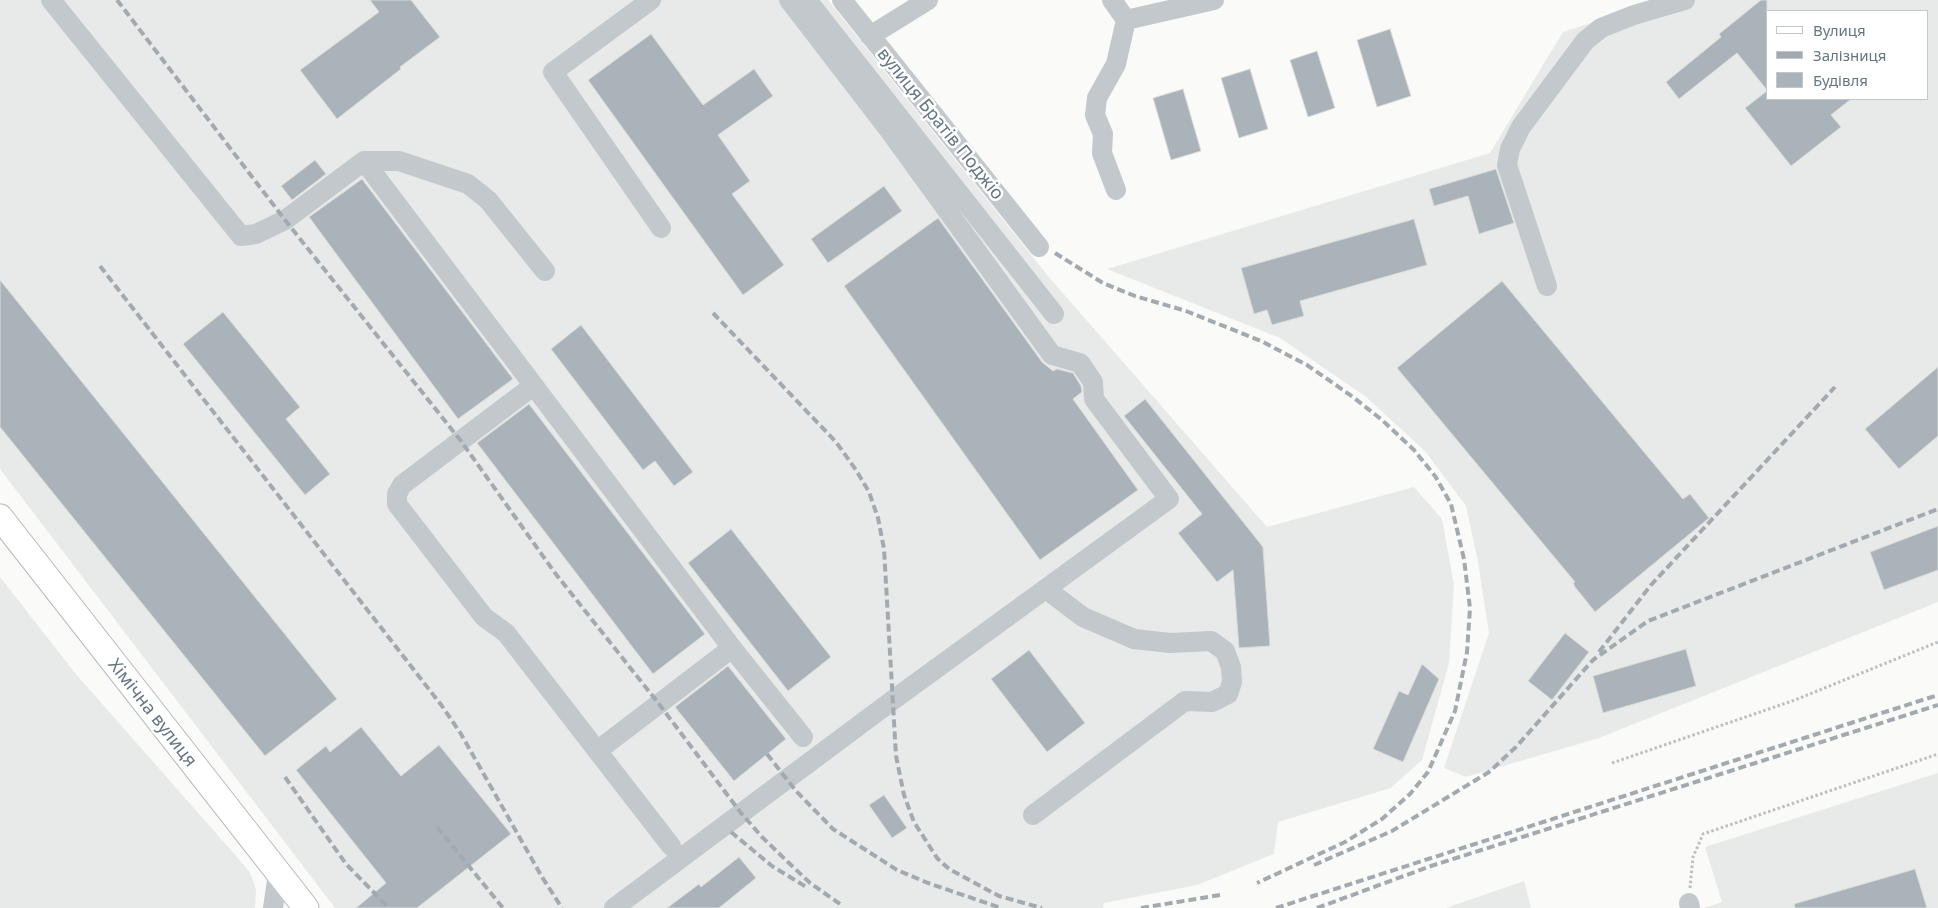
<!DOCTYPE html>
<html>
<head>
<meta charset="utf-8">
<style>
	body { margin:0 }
	#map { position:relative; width:1938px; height:908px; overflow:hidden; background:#fafaf8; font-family:"Noto Sans",sans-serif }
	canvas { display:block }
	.legend { position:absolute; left:1766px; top:10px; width:162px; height:90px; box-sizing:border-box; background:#fff; border:1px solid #c1c8cd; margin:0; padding:6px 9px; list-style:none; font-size:15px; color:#657683 }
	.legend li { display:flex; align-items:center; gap:10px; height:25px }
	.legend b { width:25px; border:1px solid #c1c8cd }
</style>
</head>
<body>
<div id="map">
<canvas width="1938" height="908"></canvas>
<ul class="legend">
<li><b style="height:6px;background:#fff"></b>Вулиця</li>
<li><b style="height:6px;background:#a2aab0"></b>Залізниця</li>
<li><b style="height:14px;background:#aab3b9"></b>Будівля</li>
</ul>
</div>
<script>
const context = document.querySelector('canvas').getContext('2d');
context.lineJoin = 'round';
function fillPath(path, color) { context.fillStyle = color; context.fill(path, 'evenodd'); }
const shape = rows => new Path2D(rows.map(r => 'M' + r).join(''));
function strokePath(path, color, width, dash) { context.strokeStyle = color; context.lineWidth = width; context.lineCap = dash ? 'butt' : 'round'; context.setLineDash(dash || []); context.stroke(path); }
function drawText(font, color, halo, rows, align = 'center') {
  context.font = font + ' "Noto Sans",sans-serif'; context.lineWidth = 5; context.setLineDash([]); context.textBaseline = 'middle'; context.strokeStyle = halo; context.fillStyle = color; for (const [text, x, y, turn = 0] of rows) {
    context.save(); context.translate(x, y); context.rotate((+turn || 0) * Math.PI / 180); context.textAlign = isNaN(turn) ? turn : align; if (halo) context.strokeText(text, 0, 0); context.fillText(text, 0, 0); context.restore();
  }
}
fillPath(shape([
	[0,0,828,0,1048,276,1267,527,1414,487,1442,519,1454,585,1449,663,1422,760,1391,788,1278,822,1274,854,1197,885,1104,903,1103,908,335,908,0,469],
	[1662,0,1938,0,1938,602,1599,738,1466,777,1444,768,1489,633,1478,562,1466,506,1425,451,1365,396,1280,338,1107,269,1490,153,1563,32],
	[1767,11,1927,11,1927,99,1767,99],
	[0,577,75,673,244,865,250,873,256,889,255,908,0,908],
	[1938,773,1938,908,1704,908,1722,902,1705,847],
	[1524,881,1531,908,1446,908]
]), '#e8e9e9');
const building = shape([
	[370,0,411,0,440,37,400,67,401,69,337,119,300,70,379,12,370,0],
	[1761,0,1767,0,1767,90,1737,53,1679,99,1666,82,1721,37,1719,34,1761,0],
	[1390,29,1411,96,1377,107,1357,40,1390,29],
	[651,34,703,105,754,69,773,96,718,135,750,181,732,194,784,265,743,295,588,80,651,34],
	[1317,51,1335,108,1308,117,1290,60,1317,51],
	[1250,69,1268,129,1239,138,1221,78,1250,69],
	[1183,89,1201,151,1171,160,1153,98,1183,89],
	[1767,91,1767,99,1851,99,1831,115,1841,127,1791,166,1745,108,1767,91],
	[315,160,326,174,292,200,281,186,315,160],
	[1496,169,1514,223,1479,234,1468,196,1434,206,1429,189,1496,169],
	[362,179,513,379,458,419,309,217,362,179],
	[884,186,902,211,828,263,811,239,884,186],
	[938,218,1042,362,1053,371,1057,369,1073,373,1081,386,1082,392,1073,399,1138,490,1040,560,844,286,938,218],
	[1414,219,1427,265,1300,301,1304,316,1272,325,1267,310,1254,314,1241,268,1414,219],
	[0,280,337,699,265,756,0,427,0,280],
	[1502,281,1683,499,1690,494,1709,518,1595,612,1575,587,1573,583,1575,582,1397,368,1502,281],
	[223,312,300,407,286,419,330,474,305,495,183,344,223,312],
	[581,325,693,472,674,486,655,461,643,470,551,349,581,325],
	[1938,367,1938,436,1899,469,1865,429,1938,367],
	[1145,399,1263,547,1270,646,1239,648,1233,570,1217,582,1178,533,1202,514,1124,416,1145,399],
	[529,404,705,634,653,674,477,443,529,404],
	[1938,526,1938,570,1884,590,1870,552,1938,526],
	[731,529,831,657,788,691,688,563,731,529],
	[1565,633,1589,652,1552,700,1528,681,1565,633],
	[1686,649,1696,686,1603,713,1593,676,1686,649],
	[1029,650,1085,723,1047,752,991,679,1029,650],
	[1422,664,1439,679,1403,762,1373,749,1399,691,1408,695,1422,664],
	[728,666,786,739,734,781,675,707,728,666],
	[361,727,401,776,439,745,511,834,417,908,356,908,386,883,296,770,326,746,330,752,361,727],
	[884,795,907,828,892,838,869,805,884,795],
	[739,857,756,878,719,908,667,908,699,884,701,887,739,857],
	[1915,869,1927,908,1795,908,1794,904,1915,869]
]);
fillPath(building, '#aab3b9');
strokePath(building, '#dcdcda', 1);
const major = shape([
	[0,517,306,908]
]);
strokePath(major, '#b5babe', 27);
strokePath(shape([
	[1612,763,1795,700,1938,642],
	[1690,888,1693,857,1703,834,1938,754]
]), '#bbbfc2', 3, [2.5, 2.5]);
strokePath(shape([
	[51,0,241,236,256,234,285,220,364,161,399,161,468,184,488,200,545,271],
	[651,0,553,72,661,228],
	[807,0,1054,314],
	[842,0,1039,247],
	[1112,0,1126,20,1214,0],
	[870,36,928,0],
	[364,161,732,648,803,737],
	[1116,190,1102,153,1103,134,1095,115,1097,98,1116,64,1126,20],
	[1547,286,1507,165,1510,149,1521,127,1585,41,1601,28,1634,15,1685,0],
	[533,386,402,485,397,494,397,504,484,617,506,633,671,846],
	[597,751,732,648],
	[1033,815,1185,701,1212,702,1228,694,1232,682,1231,667,1225,651,1211,641,1170,643,1134,639,1083,617,1046,589],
	[1689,903,1690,908],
	[273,908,278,874],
	[614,908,893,700,1169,499,1094,399,1093,382,1080,363,1052,355,889,130,789,0]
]), '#c3c8cc', 20);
strokePath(major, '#fff', 25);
strokePath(shape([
	[117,0,285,220,461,441,555,573,659,704,741,813,762,837,790,864,810,883,840,904],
	[1055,253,1103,283,1135,296,1186,311,1261,341,1307,365,1353,397,1382,420,1414,450,1435,476,1451,504,1464,559,1470,608,1467,652,1455,711,1428,772,1410,794,1382,819,1345,842,1257,883],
	[100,266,442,706,461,734,542,877,562,908],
	[713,313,836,442,856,470,869,492,878,518,884,549,896,756,904,795,914,822,937,858,949,869,999,896,1042,908],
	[1599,652,1651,585,1835,387],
	[767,754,796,791,833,829,897,870,928,883,1001,908],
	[285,777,346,864,389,908],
	[437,827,503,908],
	[731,832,772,866,808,888],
	[1314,865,1392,831,1489,772,1516,747,1593,660,1648,621,1938,509],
	[1141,908,1220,895],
	[1276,908,1938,695],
	[1317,908,1431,866,1938,705]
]), '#a2aab0', 4, [8, 4]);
drawText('18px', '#657683', '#fff', [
	["вулиця Братів Поджіо",940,124,51],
	["Хімічна вулиця",152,713,52]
]);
</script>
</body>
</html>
